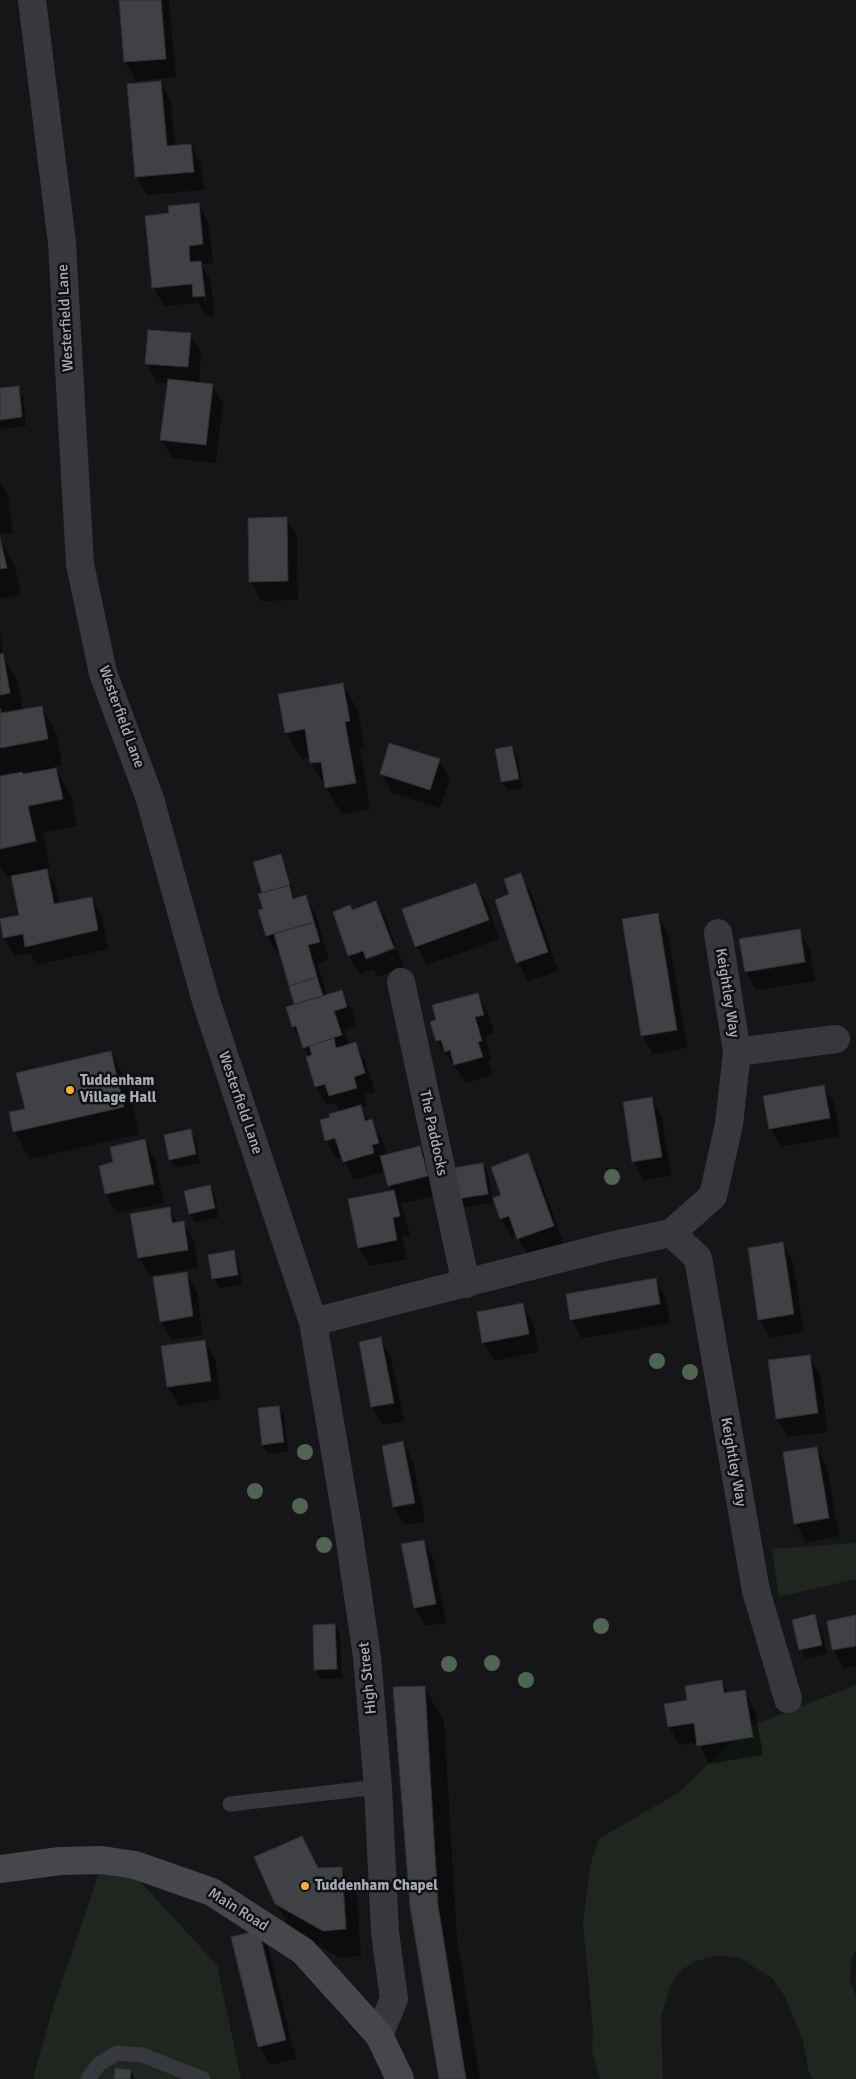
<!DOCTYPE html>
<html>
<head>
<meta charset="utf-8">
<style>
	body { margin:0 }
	canvas { display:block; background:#161618 }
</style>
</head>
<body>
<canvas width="856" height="2079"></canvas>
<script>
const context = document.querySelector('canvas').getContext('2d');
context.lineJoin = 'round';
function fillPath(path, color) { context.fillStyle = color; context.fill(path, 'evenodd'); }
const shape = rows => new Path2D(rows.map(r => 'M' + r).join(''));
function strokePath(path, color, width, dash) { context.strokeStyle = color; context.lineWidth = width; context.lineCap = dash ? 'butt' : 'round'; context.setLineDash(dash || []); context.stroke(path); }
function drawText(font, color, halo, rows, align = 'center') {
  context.font = font + ' Signika,sans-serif'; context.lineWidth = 5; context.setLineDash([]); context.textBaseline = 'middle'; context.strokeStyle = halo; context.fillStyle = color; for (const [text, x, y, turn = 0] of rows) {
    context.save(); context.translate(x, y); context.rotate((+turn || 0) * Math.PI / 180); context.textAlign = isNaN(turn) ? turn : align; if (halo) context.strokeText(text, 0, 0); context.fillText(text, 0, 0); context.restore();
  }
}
fillPath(shape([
	[856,1543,856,1579,779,1597,772,1549],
	[856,1685,856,1949,851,1961,850,1981,856,1996,856,2079,813,2079,809,2072,803,2041,786,1998,772,1978,740,1958,719,1955,695,1961,682,1970,671,1983,661,2017,663,2079,600,2079,592,2051,593,2028,583,1924,590,1866,599,1839,678,1793,746,1728],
	[100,1871,134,1875,217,1965,241,2079,33,2079,53,2007]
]), '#1e261f');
fillPath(shape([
	[120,0,169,0,176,77,136,81,125,62],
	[160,82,171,101,175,147,191,145,201,164,204,190,147,195,137,177],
	[198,204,209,223,213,263,201,264,211,281,214,315,205,316,198,303,164,306,153,287,170,215],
	[202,280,204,280,206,302,204,303],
	[190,335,201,353,199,384,212,385,223,404,216,463,172,458,161,439,168,383,157,383,147,364],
	[18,388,23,397,26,426,0,429,0,389],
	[0,481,8,496,13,533,0,534],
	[286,519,297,537,298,600,261,601,251,582,249,520],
	[0,539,15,566,21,595,0,599],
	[0,631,4,657,18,682,23,710,41,707,57,734,62,766,55,767,71,796,77,826,43,833,50,868,46,869,57,889,60,904,91,898,102,917,108,949,37,965,30,953,15,956,4,938,20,916,13,876,7,877,0,866],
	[343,684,358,711,365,748,360,749,370,809,342,814,311,763,311,758,302,759,286,732],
	[512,747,517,756,523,788,508,791,502,782,497,750],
	[439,760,450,779,440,808,392,793,381,774],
	[280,855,285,864,295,899,305,896,316,915,329,960,318,964,327,996,341,992,352,1010,356,1026,344,1030,349,1045,355,1043,366,1062,375,1092,364,1095,367,1106,361,1108,382,1139,387,1155,420,1147,430,1166,438,1195,401,1204,410,1235,402,1236,407,1259,370,1266,359,1248,392,1191,386,1171,354,1180,342,1157,337,1159,326,1140,332,1118,340,1112,335,1103,327,1105,316,1087,307,1058,309,1057,293,1027,296,1005,281,954,278,954,267,936,260,911,264,909,264,894],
	[520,875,531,893,558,971,528,981,518,963,496,901,511,895],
	[476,885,487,903,499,939,427,965,416,946],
	[376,902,387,921,396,946,366,958,366,960,397,949,404,967,378,977,373,969,360,974,349,956,335,913,352,911],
	[658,915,668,933,687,1048,653,1054,642,1035],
	[799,931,810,949,815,981,756,990,746,972],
	[477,994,488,1013,494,1033,485,1036,492,1060,488,1061,493,1075,466,1083,437,1041,432,1022],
	[110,1052,126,1079,139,1134,30,1159,15,1132,10,1113,26,1110],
	[824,1087,835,1105,840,1136,781,1147,770,1128],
	[651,1098,662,1117,671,1176,644,1180,634,1162],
	[190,1130,196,1140,200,1163,176,1168,170,1159],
	[144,1141,155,1159,164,1203,117,1213,106,1194,100,1166,115,1163],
	[528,1155,538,1173,564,1244,529,1257,517,1235,512,1237,501,1219,495,1199,503,1196],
	[483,1164,488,1173,493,1203,463,1207,458,1198],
	[210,1187,215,1196,219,1217,195,1223,190,1214],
	[169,1209,178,1224,184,1223,194,1241,198,1268,150,1276,139,1257],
	[783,1243,793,1262,804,1332,770,1338,760,1319],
	[233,1252,238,1261,242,1284,219,1288,214,1279],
	[186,1274,197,1292,203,1335,172,1340,161,1321],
	[655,1280,666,1298,670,1323,582,1338,571,1320],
	[522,1305,533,1323,539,1352,494,1361,484,1342],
	[380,1338,391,1357,404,1421,383,1425,372,1407],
	[204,1341,215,1359,221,1399,179,1406,168,1387,162,1347],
	[809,1356,820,1374,828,1432,788,1437,777,1419],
	[279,1407,284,1416,288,1451,268,1454,263,1445],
	[403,1442,413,1461,425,1522,405,1525,394,1507,383,1446],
	[816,1448,827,1467,839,1536,806,1543,796,1524,784,1453],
	[423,1541,434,1560,446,1623,425,1626,415,1608],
	[815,1616,820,1625,827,1654,806,1658,800,1649],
	[856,1616,856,1666,844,1668,833,1650,828,1622],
	[335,1626,340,1635,342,1678,321,1679,316,1669],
	[721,1681,729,1694,744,1691,755,1710,763,1755,709,1764,698,1742,680,1745,669,1727],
	[424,1687,444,1721,457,1940,480,2079,440,2079],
	[302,1838,320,1870,341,1868,357,1895,361,1956,340,1958,292,1931,276,1903],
	[258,1932,269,1950,296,2059,270,2065,259,2047,233,1938],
	[131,2071,135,2079,115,2079]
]), '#0007');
const building = shape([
	[119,0,161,0,166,59,124,62,119,0],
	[161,81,167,146,191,144,194,172,135,177,127,84,161,81],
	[199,203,203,244,189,246,190,262,201,261,205,296,193,297,192,284,152,288,145,216,169,213,168,206,199,203],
	[148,330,191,333,188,367,145,364,148,330],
	[168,379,213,384,206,445,160,440,168,379],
	[19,386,22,417,0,420,0,388,19,386],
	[287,517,288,581,249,582,248,518,287,517],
	[0,538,7,568,0,569,0,538],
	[3,653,10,693,0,695,0,654,3,653],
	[343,683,350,721,345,722,356,783,325,788,321,762,310,763,305,729,285,733,278,694,343,683],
	[42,706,48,739,0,748,0,708,1,713,42,706],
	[389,743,440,759,430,790,380,774,389,743],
	[512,746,519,779,501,782,495,749,512,746],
	[56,768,63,799,28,806,36,841,0,849,0,776,22,772,23,774,56,768],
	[281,854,290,885,262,893,253,862,281,854],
	[47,869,54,904,92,897,98,930,25,947,23,934,3,938,0,919,19,915,11,876,47,869],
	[521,873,548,952,516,963,495,900,509,894,504,879,521,873],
	[476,883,489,920,415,947,402,909,476,883],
	[289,885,293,899,306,895,314,922,266,936,258,910,263,909,258,894,289,885],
	[376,901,394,948,366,959,363,951,348,956,333,912,350,905,352,910,376,901],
	[658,913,677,1030,641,1036,622,919,658,913],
	[314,922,320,942,308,945,317,977,289,986,274,934,314,922],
	[800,929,805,962,745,972,739,939,800,929],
	[317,977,323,996,294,1004,289,986,317,977],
	[342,990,347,1007,334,1011,342,1035,303,1048,296,1026,292,1027,286,1007,342,990],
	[478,993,484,1015,475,1017,482,1041,478,1042,483,1057,454,1065,450,1050,445,1052,441,1040,436,1041,430,1022,436,1020,432,1005,478,993],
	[334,1038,336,1048,356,1042,365,1073,354,1077,357,1088,329,1096,325,1084,315,1087,306,1057,312,1055,309,1046,334,1038],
	[111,1051,124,1107,13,1132,9,1112,25,1109,16,1073,111,1051],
	[824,1085,830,1118,769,1129,763,1096,824,1085],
	[652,1097,662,1157,632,1162,623,1102,652,1097],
	[361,1105,365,1121,372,1119,379,1143,372,1145,374,1153,343,1162,335,1138,325,1141,320,1120,330,1117,329,1114,361,1105],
	[191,1129,196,1154,169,1160,164,1135,191,1129],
	[145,1139,154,1184,105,1194,99,1166,113,1162,110,1147,145,1139],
	[420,1146,428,1176,388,1186,380,1156,420,1146],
	[528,1153,554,1226,517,1239,509,1216,500,1219,493,1198,501,1195,491,1167,528,1153],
	[483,1163,488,1194,457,1199,452,1168,483,1163],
	[210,1185,215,1208,189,1214,184,1191,210,1185],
	[394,1190,400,1216,393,1218,397,1240,358,1248,348,1199,394,1190],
	[170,1207,172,1223,184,1221,188,1250,138,1258,130,1214,170,1207],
	[783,1242,794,1314,758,1320,748,1248,783,1242],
	[234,1250,238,1275,212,1279,208,1255,234,1250],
	[187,1272,193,1316,160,1322,153,1277,187,1272],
	[656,1278,660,1304,570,1320,566,1294,656,1278],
	[523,1303,529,1334,482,1343,477,1312,523,1303],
	[381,1337,394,1403,371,1407,359,1342,381,1337],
	[205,1340,211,1381,167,1387,161,1346,205,1340],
	[810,1355,818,1413,776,1419,768,1360,810,1355],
	[279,1406,284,1442,262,1445,258,1408,279,1406],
	[403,1441,415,1503,393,1507,382,1446,403,1441],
	[817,1447,829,1518,794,1524,783,1452,817,1447],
	[424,1540,436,1604,414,1608,401,1544,424,1540],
	[815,1614,822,1645,799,1650,792,1620,815,1614],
	[856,1615,856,1646,832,1650,827,1621,856,1615],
	[335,1624,337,1669,314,1670,313,1625,335,1624],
	[722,1680,724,1693,745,1690,753,1737,697,1746,694,1723,668,1727,664,1704,687,1700,685,1686,722,1680],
	[425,1686,438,1905,466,2079,439,2079,410,1907,393,1687,425,1686],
	[302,1836,318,1868,342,1867,346,1929,323,1931,275,1904,254,1857,302,1836],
	[259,1930,286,2040,258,2047,231,1937,259,1930],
	[115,2068,131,2070,130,2079,114,2079,115,2068]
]);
fillPath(building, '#404145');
strokePath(building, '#303034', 1);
strokePath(shape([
	[230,1804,378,1787],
	[88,2079,99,2064,117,2053,142,2055,203,2079]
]), '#37383d', 15);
strokePath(shape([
	[32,0,62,243,80,564,103,673,150,799,206,1001,313,1322,348,1528,367,1657,378,1787,385,1932,394,1999,379,2035],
	[401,982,466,1284],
	[737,1052,836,1039],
	[671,1233,698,1258,756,1591,788,1699],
	[313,1322,610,1246,671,1233,713,1196,729,1124,737,1052,718,933]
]), '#37383d', 28);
strokePath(shape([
	[0,1869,60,1861,102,1860,135,1865,212,1892,303,1951,379,2035,400,2079]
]), '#45474d', 28);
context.fillStyle = '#506452';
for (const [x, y] of [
	[612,1177],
	[657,1361],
	[690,1372],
	[305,1452],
	[255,1491],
	[300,1506],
	[324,1545],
	[601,1626],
	[492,1663],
	[449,1664],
	[526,1680]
]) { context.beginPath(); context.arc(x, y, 8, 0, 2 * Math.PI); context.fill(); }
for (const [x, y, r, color] of [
	[70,1090,5,"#f2b134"],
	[305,1886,5,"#f2b134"]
]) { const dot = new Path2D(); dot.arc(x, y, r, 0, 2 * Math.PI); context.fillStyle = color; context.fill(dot); strokePath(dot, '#111113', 2); }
drawText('15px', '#a8adb8', '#111113', [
	["Westerfield Lane",66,318,-93],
	["Westerfield Lane",121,717,70],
	["Keightley Way",727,993,81],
	["Westerfield Lane",240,1103,71],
	["The Paddocks",433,1133,78],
	["Keightley Way",733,1462,80],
	["High Street",368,1678,-96],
	["Main Road",238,1910,32]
]);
drawText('bold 15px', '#a8adb8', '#111113', [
	["Tuddenham",80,1081],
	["Village Hall",80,1098],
	["Tuddenham Chapel",315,1886]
], 'left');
</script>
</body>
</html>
